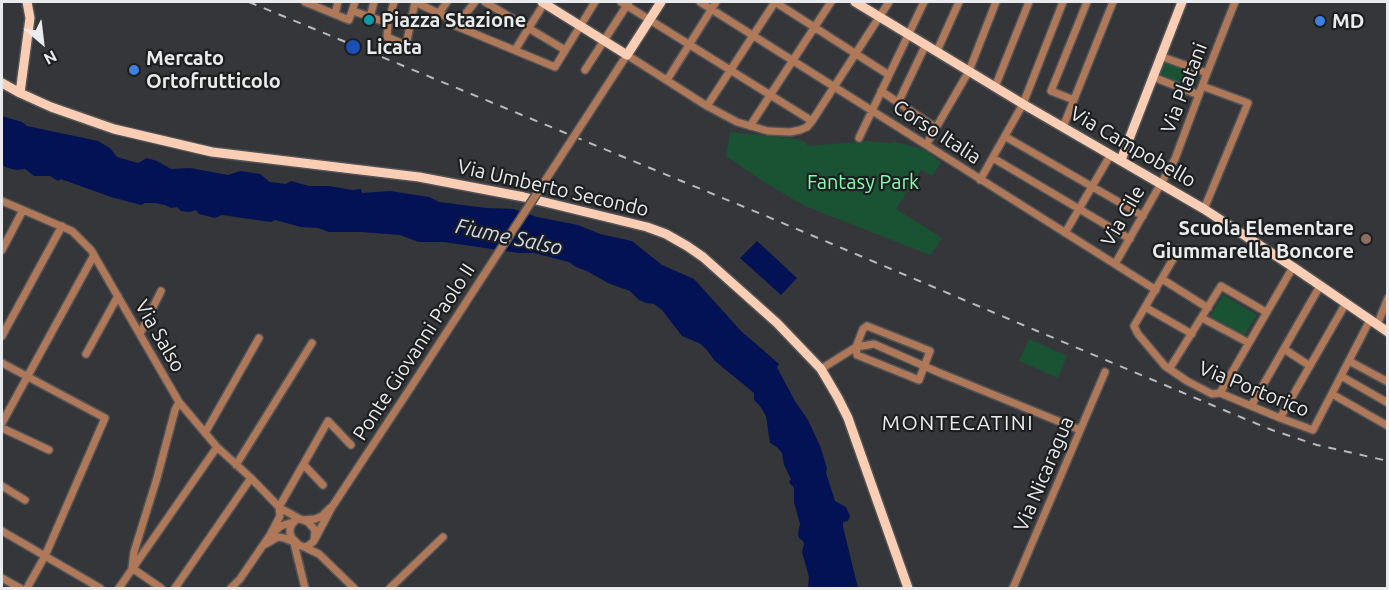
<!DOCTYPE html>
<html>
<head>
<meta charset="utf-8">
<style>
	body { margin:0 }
	#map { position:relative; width:1389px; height:590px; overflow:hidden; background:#353639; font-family:Ubuntu,sans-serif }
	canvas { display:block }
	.frame { position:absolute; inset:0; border:3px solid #eaebed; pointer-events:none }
	.north { position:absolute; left:12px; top:12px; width:60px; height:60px; -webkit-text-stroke:4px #1d1e1f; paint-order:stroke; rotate:152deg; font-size:16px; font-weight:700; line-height:24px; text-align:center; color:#eaebed }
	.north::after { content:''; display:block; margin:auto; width:21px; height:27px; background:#eaebed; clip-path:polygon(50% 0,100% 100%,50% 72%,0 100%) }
</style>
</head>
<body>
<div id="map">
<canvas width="1389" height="590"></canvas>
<div class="frame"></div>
<div class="north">N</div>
</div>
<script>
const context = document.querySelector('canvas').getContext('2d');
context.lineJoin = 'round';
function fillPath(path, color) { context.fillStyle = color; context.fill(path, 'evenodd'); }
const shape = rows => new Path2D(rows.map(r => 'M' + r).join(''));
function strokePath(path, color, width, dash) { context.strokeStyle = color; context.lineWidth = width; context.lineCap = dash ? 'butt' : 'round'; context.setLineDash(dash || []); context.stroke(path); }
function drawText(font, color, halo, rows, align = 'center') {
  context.font = font + ' Ubuntu,sans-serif'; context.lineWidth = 4.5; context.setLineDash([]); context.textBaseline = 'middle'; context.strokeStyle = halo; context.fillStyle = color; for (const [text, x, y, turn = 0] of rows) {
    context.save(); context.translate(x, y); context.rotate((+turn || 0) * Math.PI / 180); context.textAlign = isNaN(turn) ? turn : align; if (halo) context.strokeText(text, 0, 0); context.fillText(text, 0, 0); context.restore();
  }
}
fillPath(shape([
	[1163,61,1199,76,1194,88,1158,74],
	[730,132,798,139,805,142,808,146,868,141,890,143,895,142,923,149,941,162,932,176,921,170,896,209,942,238,930,255,805,206,764,182,726,156],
	[1223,295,1257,315,1244,336,1210,316],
	[1029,339,1067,356,1058,378,1019,361]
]), '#195333');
fillPath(shape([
	[2,116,22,122,27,126,98,141,110,148,117,157,138,163,147,158,157,161,171,169,190,168,228,175,240,171,260,174,270,182,286,184,291,181,309,186,329,186,352,190,361,189,362,193,390,191,429,197,439,202,486,208,514,209,537,217,578,225,600,234,632,241,662,265,694,279,741,331,779,364,777,367,781,375,795,401,808,420,820,446,827,468,826,473,835,501,846,507,850,516,848,521,843,522,843,527,858,588,808,588,809,577,802,552,804,544,803,541,799,538,798,533,800,524,794,502,794,488,789,482,791,479,784,465,782,453,777,447,770,443,766,416,760,406,754,400,754,393,715,361,706,349,699,343,682,336,662,310,654,304,646,303,639,300,630,291,608,283,587,271,576,267,569,262,534,253,519,253,444,242,419,242,400,235,361,232,329,232,318,228,301,227,275,220,271,222,222,215,215,218,199,214,196,210,190,212,181,211,177,207,171,208,165,205,155,203,145,203,141,205,111,197,61,179,58,181,50,176,34,176,25,169,16,170,5,167,2,164],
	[757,241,797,278,781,295,740,258]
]), '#031255');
const minor = shape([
	[305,2,349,20,355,2],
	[394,2,388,23,387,37,406,45,415,2],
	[415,2,449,18,449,22,456,26,555,67,595,2],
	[485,2,565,50],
	[621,2,812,121],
	[700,2,1156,290],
	[775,2,889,75],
	[353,11,388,23],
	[439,13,447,2],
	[335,14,338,2],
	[370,17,374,2],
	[456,26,475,2],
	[515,50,545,2],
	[937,51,959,2],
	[1160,56,1207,73],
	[621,64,627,55,707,106,737,122,768,131,790,132,800,130,807,127,812,121,889,2],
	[585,70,629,2],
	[1153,77,1199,95],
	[667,80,716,2],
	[1202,86,1248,103,1204,209],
	[995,87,1029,2],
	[881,91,936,128],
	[1074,100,1051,91,1087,2],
	[898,103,926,44],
	[707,106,775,2],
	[750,126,831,2],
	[1063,127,1113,2],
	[1006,137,1143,216],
	[859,138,924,2],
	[926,145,969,71,996,2],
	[993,158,1130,239],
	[980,180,1023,104,1063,2],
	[2,201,72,231,91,250,179,402,217,447,251,478,280,508,300,519],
	[1065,233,1111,154],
	[1179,249,1134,326,1138,334,1165,366,1187,381,1212,394,1220,393,1280,418,1313,430,1370,320],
	[2,250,23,210],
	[1115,264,1175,159,1207,73,1235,2],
	[1162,279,1208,308],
	[1145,307,1192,334],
	[1202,318,1249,343],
	[1377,325,1388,298],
	[867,326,930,351,919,380,857,355,856,347,863,329,867,326],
	[140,334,161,291],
	[2,336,62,226],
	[1284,349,1310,366],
	[86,354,118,296],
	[1349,361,1388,382],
	[2,363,105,418,45,556,27,588],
	[1170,368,1221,286,1266,312],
	[821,369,856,347,874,344,940,373,1080,430],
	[1341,376,1388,403],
	[1220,393,1293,267],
	[1332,394,1388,426],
	[1251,406,1320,286],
	[1280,418,1346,303],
	[2,423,94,255],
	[2,428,49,450],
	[205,433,259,338],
	[236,465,312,343],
	[304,465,323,485],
	[2,486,25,500],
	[300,519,308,522,315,530,314,541,308,546,304,547,299,545,292,538,290,533,290,529,292,524,296,520,300,519],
	[303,520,315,519,322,516,330,508],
	[2,531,100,588],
	[270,535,280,516,279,507,328,421,351,445],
	[293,539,305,588],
	[315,539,332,507,411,387],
	[266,544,278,537,284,538,294,542],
	[304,547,319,554,354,588],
	[2,578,20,588],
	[119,588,217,447],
	[161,588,132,568,134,552,157,478,175,410,179,402],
	[175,588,251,478],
	[231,588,240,579,270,535,281,526,293,522],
	[390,588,443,537],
	[1013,588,1105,372]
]);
const major = shape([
	[542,2,627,55,661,2],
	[855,2,1023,104,1204,209,1293,267,1388,332],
	[2,83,20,93,51,107,114,129,212,152,419,177,524,197,647,227,666,234,687,246,703,257,777,323,821,369,838,398,848,418,908,588],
	[20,93,30,18,27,2],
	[1121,160,1182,2]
]);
strokePath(minor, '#525356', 10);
strokePath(major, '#525356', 12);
strokePath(minor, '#af7959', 7);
strokePath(major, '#faceb4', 9);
strokePath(shape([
	[249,2,766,216,1226,411,1272,430,1317,445,1388,461]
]), '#b9babd', 2, [8, 8]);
const minorBridge = shape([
	[411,387,621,64]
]);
strokePath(minorBridge, '#525356', 10, []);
strokePath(minorBridge, '#af7959', 7);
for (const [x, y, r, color] of [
	[369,20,6,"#0f9aa8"],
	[1320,21,6,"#3f7fe0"],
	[353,47,8,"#1a4fb4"],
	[134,70,6,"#3f7fe0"],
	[1366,239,6,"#8d6e63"]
]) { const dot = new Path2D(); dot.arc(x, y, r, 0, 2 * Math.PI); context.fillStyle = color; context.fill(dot); strokePath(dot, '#1d1e1f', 2); }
drawText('bold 20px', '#eaebed', '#1d1e1f', [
	["Piazza Stazione",381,20],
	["MD",1332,21],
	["Licata",366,47],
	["Mercato",146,58],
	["Ortofrutticolo",146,81],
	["Scuola Elementare",1354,228,"right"],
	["Giummarella Boncore",1354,251,"right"]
], 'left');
drawText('20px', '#eaebed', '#1d1e1f', [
	["Via Platani",1184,88,-69],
	["Corso Italia",937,132,33],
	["Via Campobello",1133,147,30],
	["Via Umberto Secondo",553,188,13],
	["Via Cile",1123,216,-60],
	["Via Salso",160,336,60],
	["Ponte Giovanni Paolo II",414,352,-57],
	["Via Portorico",1254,389,22],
	["Via Nicaragua",1044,474,-67]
]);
drawText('20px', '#82fcb2', '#1d1e1f', [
	["Fantasy Park",863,182]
]);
drawText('italic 21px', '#cfd9ee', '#1d1e1f', [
	["Fiume Salso",509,237,12]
]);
context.letterSpacing = '1.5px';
drawText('21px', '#eaebed', '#1d1e1f', [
	["MONTECATINI",958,423]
]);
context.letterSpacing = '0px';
</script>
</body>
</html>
